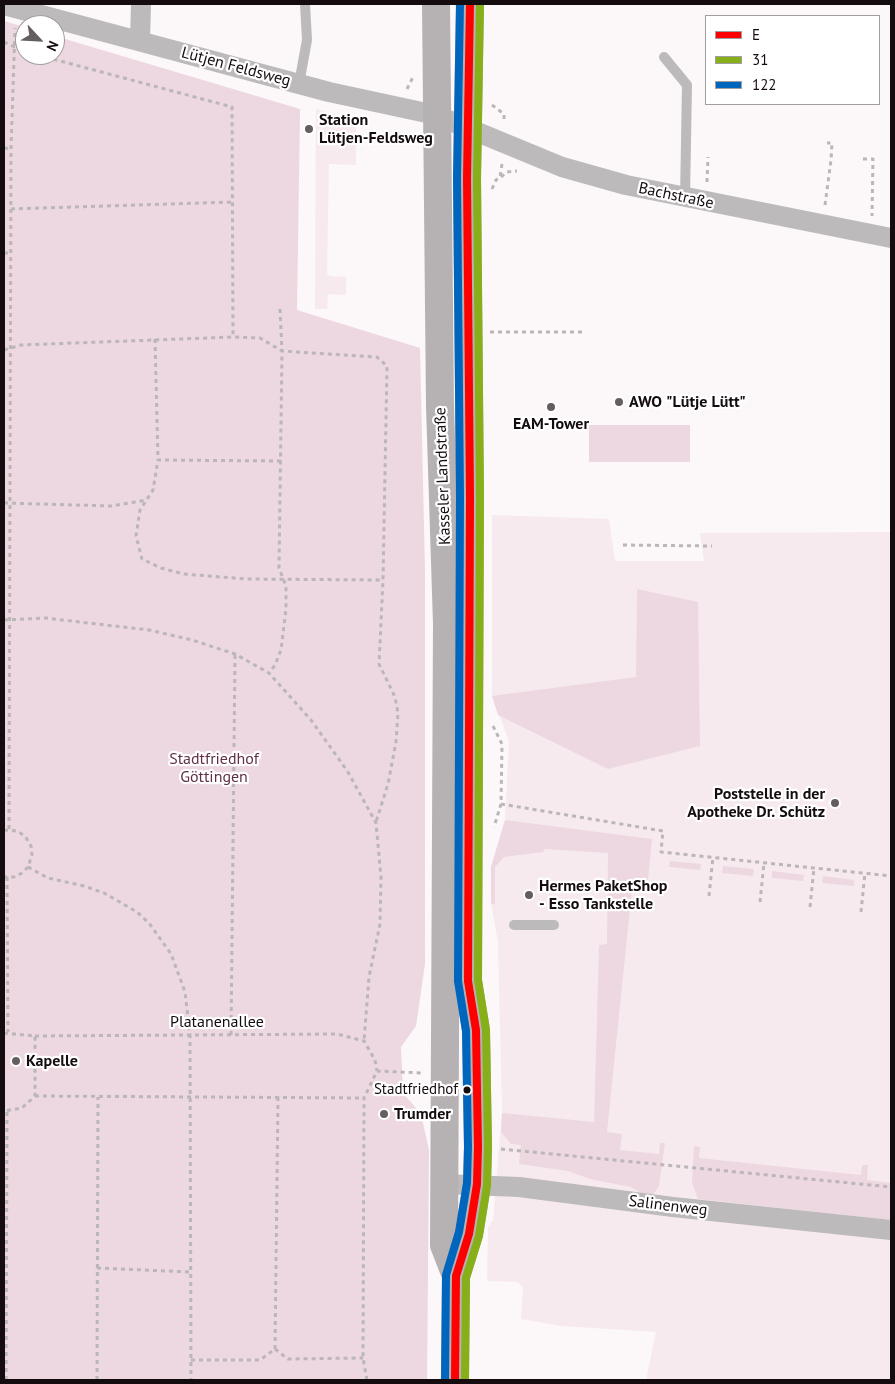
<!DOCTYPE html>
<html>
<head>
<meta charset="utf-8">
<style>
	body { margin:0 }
	#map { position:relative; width:895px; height:1384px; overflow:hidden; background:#fcf7f9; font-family:"PT Sans",sans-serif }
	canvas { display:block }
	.frame { position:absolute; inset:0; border:5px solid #140c0f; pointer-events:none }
	.legend { position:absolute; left:705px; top:15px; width:175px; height:90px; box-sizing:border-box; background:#fff; border:1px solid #a19e9f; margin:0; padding:6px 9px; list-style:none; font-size:15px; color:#140c0f }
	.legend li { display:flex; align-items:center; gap:10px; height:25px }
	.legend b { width:25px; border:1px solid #a19e9f }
	.north { position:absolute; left:15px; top:15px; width:50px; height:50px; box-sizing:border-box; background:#fff; border:1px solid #a19e9f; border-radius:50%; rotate:115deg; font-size:14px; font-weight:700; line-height:20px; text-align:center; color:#140c0f }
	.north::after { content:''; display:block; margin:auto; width:18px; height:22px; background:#655e61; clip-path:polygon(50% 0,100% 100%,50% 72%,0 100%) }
</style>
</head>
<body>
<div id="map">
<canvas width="895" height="1384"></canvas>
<div class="frame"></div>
<ul class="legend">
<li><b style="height:6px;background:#f00"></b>E</li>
<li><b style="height:6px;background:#87af19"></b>31</li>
<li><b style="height:6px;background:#0065bd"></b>122</li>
</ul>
<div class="north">N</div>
</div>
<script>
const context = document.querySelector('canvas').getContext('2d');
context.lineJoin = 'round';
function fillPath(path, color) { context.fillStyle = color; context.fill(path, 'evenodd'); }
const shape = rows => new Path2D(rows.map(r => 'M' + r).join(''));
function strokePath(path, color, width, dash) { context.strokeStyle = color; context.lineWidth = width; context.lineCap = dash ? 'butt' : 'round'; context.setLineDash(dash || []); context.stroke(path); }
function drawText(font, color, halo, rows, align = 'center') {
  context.font = font + ' "PT Sans",sans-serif'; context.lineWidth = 4.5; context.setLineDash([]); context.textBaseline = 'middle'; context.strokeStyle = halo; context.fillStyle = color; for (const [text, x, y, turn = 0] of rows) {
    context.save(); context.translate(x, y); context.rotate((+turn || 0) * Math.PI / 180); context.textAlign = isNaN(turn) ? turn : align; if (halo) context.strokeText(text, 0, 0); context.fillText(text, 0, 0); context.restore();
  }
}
fillPath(shape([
	[316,109,356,121,356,165,329,164,327,273,329,276,346,277,346,295,328,294,327,309,315,309],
	[492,515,609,519,615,561,704,561,700,533,891,532,891,1380,646,1380,656,1332,561,1326,521,1319,523,1288,518,1282,487,1281,488,1228,493,1220,502,1113,498,942,491,903,491,867,505,820,509,741,492,696]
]), '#f7eaef');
fillPath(shape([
	[4,21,25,27,25,55,55,55,55,36,300,109,297,310,420,348,425,572,425,964,416,1026,401,1047,403,1093,421,1114,429,1150,427,1380,4,1380],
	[589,425,690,425,690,462,589,462],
	[637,589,698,602,700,746,608,769,498,715,492,696,636,677],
	[505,820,652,839,648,880,633,879,607,1132,622,1134,620,1150,659,1154,660,1143,665,1143,659,1186,653,1195,643,1194,631,1187,590,1179,568,1171,519,1164,521,1145,511,1144,501,1132,502,1113,594,1122,599,945,607,944,608,853,544,849,543,852,504,857,495,867,495,905,491,903,491,867],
	[670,861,701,864,700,870,669,867],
	[723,866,754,869,753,876,722,873],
	[772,871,804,875,803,881,772,878],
	[823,876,854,880,854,886,822,883],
	[694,1146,700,1147,699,1158,861,1175,862,1165,868,1165,867,1180,891,1183,891,1220,698,1199,692,1183]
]), '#edd7e0');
strokePath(shape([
	[4,42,25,52],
	[38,55,232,107,233,337],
	[407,89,413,77],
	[492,105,504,114,504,123],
	[4,148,11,149],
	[863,159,873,159,872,216],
	[501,177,507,172,517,171],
	[707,182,708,157],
	[492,189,496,180,500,177,502,164],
	[825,205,831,160,832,143,827,143],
	[11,209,231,202],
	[4,253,11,253],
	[280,309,282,351,377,357,387,366,383,580,379,664,395,697,398,713,396,742,388,784,376,822],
	[490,332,586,332],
	[155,339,158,460],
	[4,350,21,345,233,337,260,338,282,351,279,568,286,586,286,609,281,650,275,665,269,673],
	[281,461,158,460,153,490,140,510,136,536,142,559,161,568,184,574,246,579,383,580],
	[4,503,111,506,147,500],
	[623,545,712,546],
	[4,620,45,618,149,630,192,640,235,654,269,673,311,720,348,772,376,823,381,877,380,924,369,977,364,1041],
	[493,726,502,744,501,804,494,827],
	[501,804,663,831,661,852,891,876],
	[9,829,11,149,15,28],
	[4,830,17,831,25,836,31,846,32,855,28,867,22,873,14,877,4,877],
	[28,867,48,878,84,886,104,893,137,912,149,923,171,954,185,992,190,1035,191,1380],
	[7,877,8,1032],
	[709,896,713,857],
	[760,902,764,863],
	[810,907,814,868],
	[861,912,865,873],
	[4,1033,35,1036,35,1096,22,1108,4,1111],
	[231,1035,235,654],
	[35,1036,337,1034,364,1041,375,1060,377,1071],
	[35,1096,364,1098],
	[501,1149,891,1187],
	[97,1268,191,1272],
	[275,1349,278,1097],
	[275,1349,288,1359,363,1358],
	[191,1360,260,1360,275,1349],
	[6,1380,7,1112],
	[97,1380,98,1097],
	[367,1380,363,1358,364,1098,377,1071,423,1073]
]), '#bbb6b8', 3, [4, 4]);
strokePath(shape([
	[664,57,687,85,685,198],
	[299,84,307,40,305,4],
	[514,925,554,925]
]), '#bdbabb', 10);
strokePath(shape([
	[4,5,329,92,436,115,562,167,626,185,891,238],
	[140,41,141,4],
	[444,1184,519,1187,673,1207,891,1230]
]), '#bdbabb', 20);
strokePath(shape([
	[436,4,440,406,447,624,444,1245,456,1276],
	[455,1380,456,1276,469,1234,477,1184,478,1147,476,1030,468,981,470,497,467,178,470,4]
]), '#b6b1b3', 28);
strokePath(shape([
	[455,1380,456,1276,469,1234,477,1184,478,1147,476,1030,468,981,470,497,467,178,470,4]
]), '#f00', 8);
strokePath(shape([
	[465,1380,466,1278,479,1236,487,1186,488,1147,486,1030,478,980,480,497,477,178,480,4]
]), '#87af19', 8);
strokePath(shape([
	[445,1380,446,1275,459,1232,467,1183,468,1147,466,1031,458,981,460,497,457,178,460,4]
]), '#0065bd', 8);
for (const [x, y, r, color] of [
	[309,129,5,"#655e61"],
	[619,402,5,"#655e61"],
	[551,407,5,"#655e61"],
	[835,803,5,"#655e61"],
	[529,895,5,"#655e61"],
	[16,1061,5,"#655e61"],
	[467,1090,4.5,"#140c0f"],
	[384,1114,5,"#655e61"]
]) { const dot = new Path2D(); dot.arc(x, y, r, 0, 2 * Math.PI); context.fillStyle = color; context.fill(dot); strokePath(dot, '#fff', 2); }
drawText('15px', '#140c0f', '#fff', [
	["Stadtfriedhof",458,1090]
], 'right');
drawText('16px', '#140c0f', '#fff', [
	["Lütjen Feldsweg",236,67,15],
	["Bachstraße",676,196,12],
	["Kasseler Landstraße",443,476,-92],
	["Platanenallee",217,1022],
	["Salinenweg",668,1206,7]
]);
drawText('bold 16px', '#140c0f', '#fff', [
	["Station",319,120],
	["Lütjen-Feldsweg",319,138],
	["AWO \"Lütje Lütt\"",629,402],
	["EAM-Tower",551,424,"center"],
	["Poststelle in der",825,794,"right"],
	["Apotheke Dr. Schütz",825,812,"right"],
	["Hermes PaketShop",539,886],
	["- Esso Tankstelle",539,904],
	["Kapelle",26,1061],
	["Trumder",394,1114]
], 'left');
drawText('16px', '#612f47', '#fff', [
	["Stadtfriedhof",214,759],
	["Göttingen",214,777]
]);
</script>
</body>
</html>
